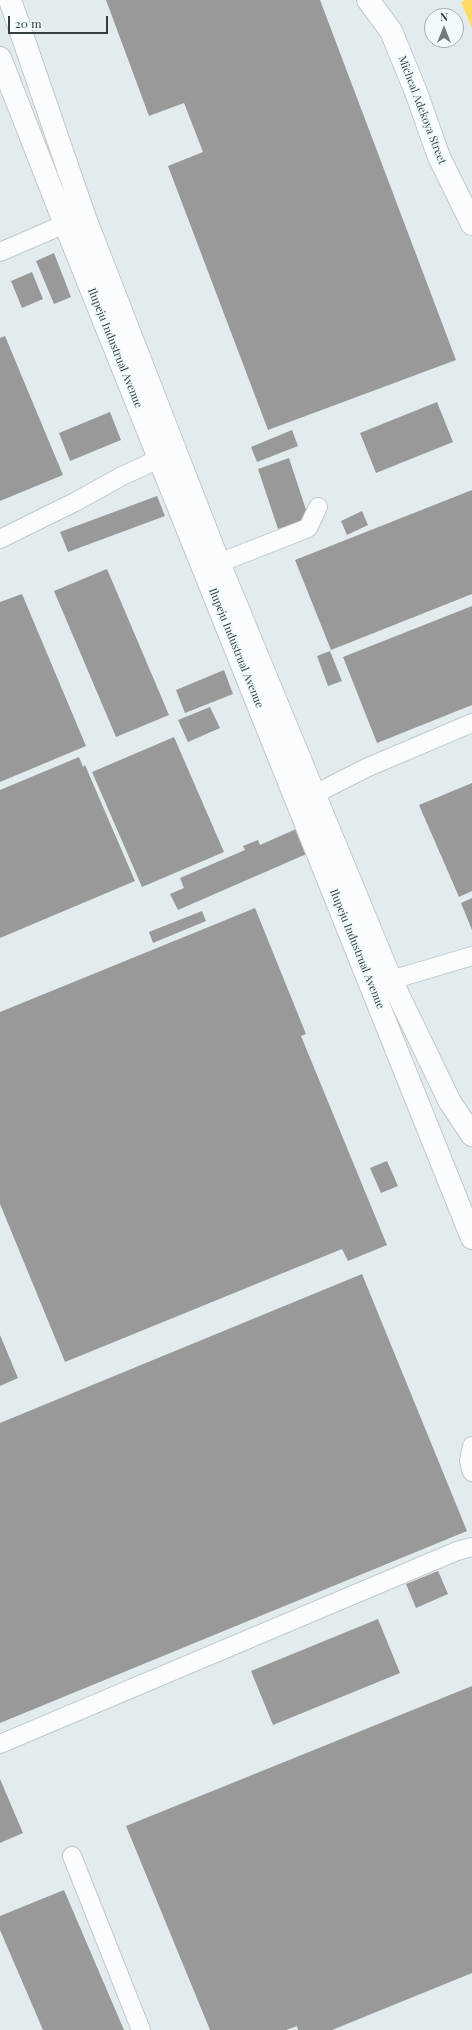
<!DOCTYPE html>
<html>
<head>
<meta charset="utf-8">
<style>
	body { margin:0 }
	#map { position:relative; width:472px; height:2030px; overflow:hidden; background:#e2ecef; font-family:"Playfair Display",serif }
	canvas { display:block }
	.north { position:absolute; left:424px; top:8px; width:40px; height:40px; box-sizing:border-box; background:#f0fbfe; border:1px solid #a5afb1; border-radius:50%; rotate:0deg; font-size:11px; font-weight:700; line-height:16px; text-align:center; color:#353d3e }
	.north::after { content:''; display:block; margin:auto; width:14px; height:18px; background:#727a7c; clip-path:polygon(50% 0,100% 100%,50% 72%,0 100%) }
	.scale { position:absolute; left:8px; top:16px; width:100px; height:18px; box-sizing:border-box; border:2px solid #353d3e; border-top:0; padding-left:5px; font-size:12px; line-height:14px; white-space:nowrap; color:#353d3e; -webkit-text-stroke:3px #f0fbfe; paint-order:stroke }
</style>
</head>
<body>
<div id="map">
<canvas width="472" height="2030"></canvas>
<div class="north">N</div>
<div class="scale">20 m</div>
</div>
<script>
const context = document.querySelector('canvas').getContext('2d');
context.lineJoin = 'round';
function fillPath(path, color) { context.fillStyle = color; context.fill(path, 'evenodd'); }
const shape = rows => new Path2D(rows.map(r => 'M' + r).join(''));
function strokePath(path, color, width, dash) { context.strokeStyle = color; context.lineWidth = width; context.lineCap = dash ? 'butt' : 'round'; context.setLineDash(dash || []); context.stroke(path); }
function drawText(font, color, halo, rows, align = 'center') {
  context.font = font + ' "Playfair Display",serif'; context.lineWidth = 4; context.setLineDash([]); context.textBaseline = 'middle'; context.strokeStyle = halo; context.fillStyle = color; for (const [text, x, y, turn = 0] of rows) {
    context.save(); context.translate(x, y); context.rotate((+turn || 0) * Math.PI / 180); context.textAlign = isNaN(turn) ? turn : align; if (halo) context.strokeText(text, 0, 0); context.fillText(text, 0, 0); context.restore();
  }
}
fillPath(shape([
	[466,0,472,0,472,28,461,2]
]), '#ffd966');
fillPath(shape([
	[106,0,320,0,456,360,268,430,168,166,203,152,184,103,149,116],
	[54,253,71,297,54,304,36,261],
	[32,272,43,299,22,308,11,281],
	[5,336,63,475,0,501,0,338],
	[437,402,453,442,376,473,360,433],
	[110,412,121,440,70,461,59,433],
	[292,430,298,446,257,462,251,447],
	[289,458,309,519,278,529,258,469],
	[472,490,472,594,331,650,295,560],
	[157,496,165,516,68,552,60,532],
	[362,511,368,525,347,535,341,521],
	[107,569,169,715,116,737,54,591],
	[22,594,86,746,0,782,0,602],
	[472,606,472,705,377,743,343,657],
	[330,651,342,681,328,686,317,656],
	[224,670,233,694,185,713,176,690],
	[210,707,220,728,188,742,178,720],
	[174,737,224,852,142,887,92,772],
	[79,757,83,767,85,765,135,881,0,938,0,790],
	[472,783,472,891,459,897,419,805],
	[296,829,311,852,178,910,170,894,184,888,180,878,245,850,243,846,258,840,260,845],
	[472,898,472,930,461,903],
	[255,908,306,1034,301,1036,387,1245,348,1261,342,1249,65,1362,0,1204,0,1012],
	[202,911,206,921,153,943,149,932],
	[387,1161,398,1186,381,1193,370,1168],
	[362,1274,467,1531,0,1723,0,1423],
	[0,1335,18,1378,0,1386],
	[438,1571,448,1594,416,1608,406,1584],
	[378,1619,400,1673,273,1725,251,1671],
	[472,1686,472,1973,332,2030,298,2030,297,2026,286,2030,210,2030,126,1826],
	[0,1779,23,1833,0,1843],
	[64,1890,124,2030,43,2030,0,1930,0,1916]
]), '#999');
const service = shape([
	[0,252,65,224],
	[0,539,75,502,122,476,159,459],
	[219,563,308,528,318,507],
	[315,794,366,768,472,723],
	[391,980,472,956],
	[472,1446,469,1461,472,1472],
	[0,1744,457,1551,472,1547],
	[72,1856,141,2030]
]);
const minor = shape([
	[10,0,85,218,219,563,391,980,450,1102,472,1135],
	[368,0,391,31,416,92,439,157,472,224],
	[0,58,65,224,472,1238]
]);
strokePath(service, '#c1c9cc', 20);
strokePath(minor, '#c1c9cc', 24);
strokePath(service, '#fbfcfd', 18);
strokePath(minor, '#fbfcfd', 22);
drawText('11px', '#353d3e', '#f0fbfe', [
	["Micheal Adekoya Street",422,110,69],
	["Ilupeju Industrual Avenue",115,348,68],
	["Ilupeju Industrual Avenue",236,648,68],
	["Ilupeju Industrual Avenue",357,949,68]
]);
</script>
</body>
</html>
